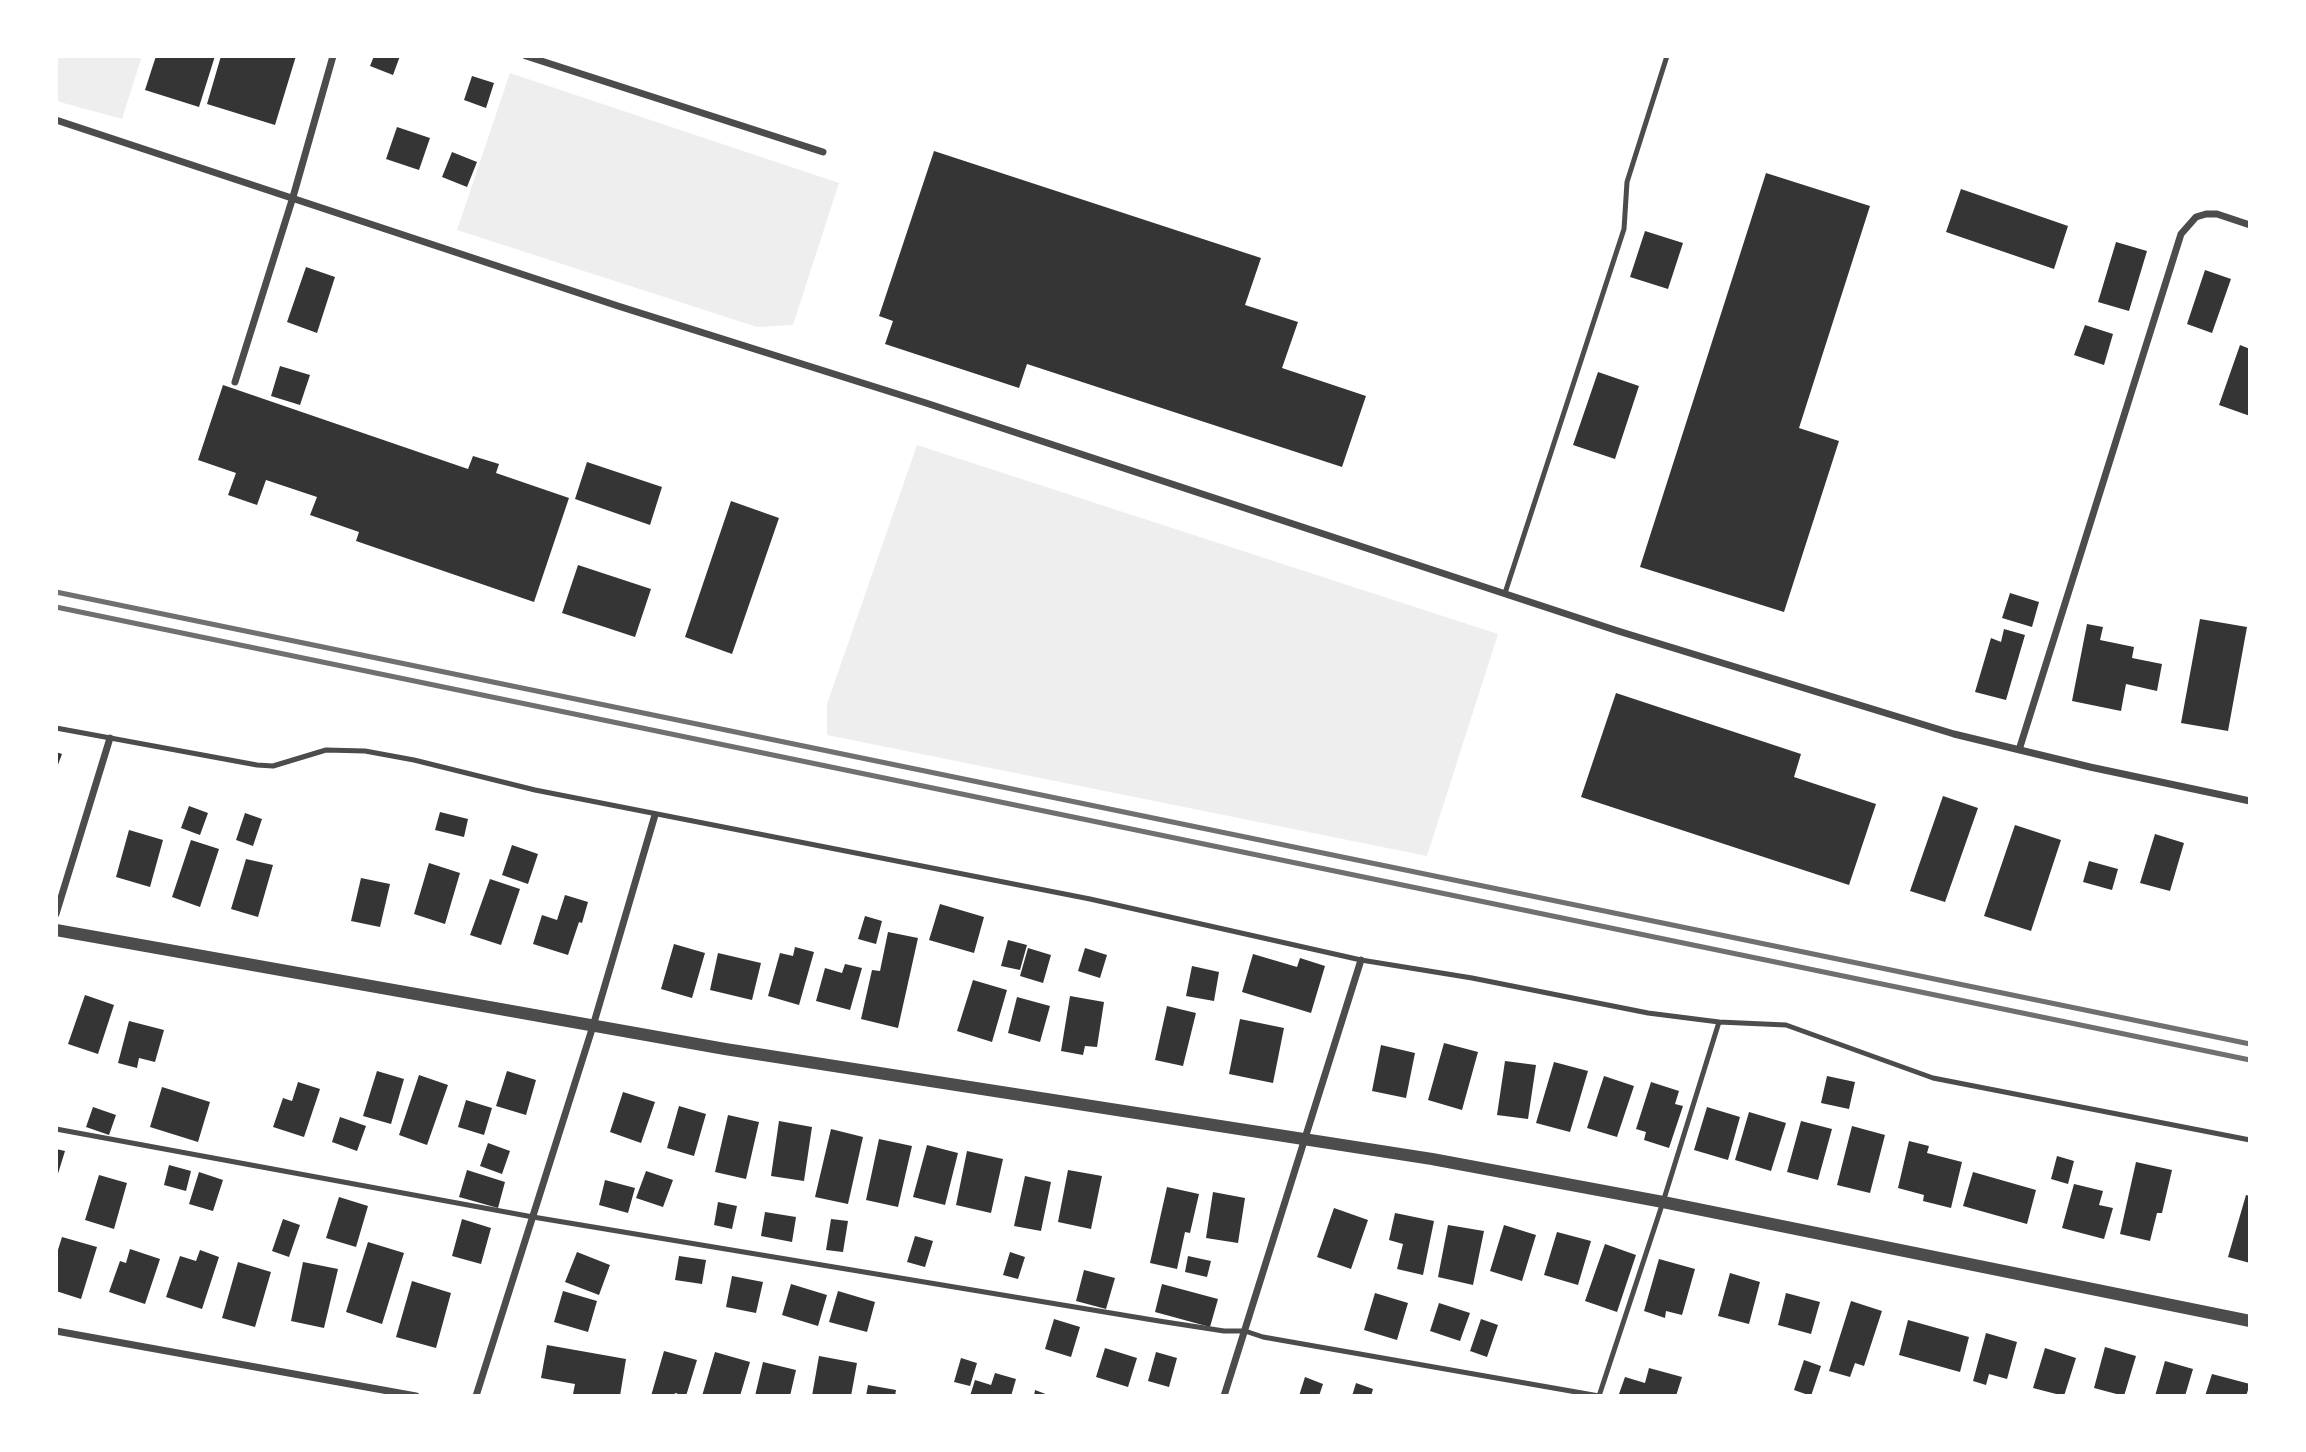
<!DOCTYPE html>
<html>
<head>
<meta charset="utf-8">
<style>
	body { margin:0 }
	#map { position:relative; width:2306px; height:1452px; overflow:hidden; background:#fff; font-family:"Exo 2",sans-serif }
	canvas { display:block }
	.frame { position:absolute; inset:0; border:58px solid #fff; pointer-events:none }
</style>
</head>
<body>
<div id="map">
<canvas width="2306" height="1452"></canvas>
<div class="frame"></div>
</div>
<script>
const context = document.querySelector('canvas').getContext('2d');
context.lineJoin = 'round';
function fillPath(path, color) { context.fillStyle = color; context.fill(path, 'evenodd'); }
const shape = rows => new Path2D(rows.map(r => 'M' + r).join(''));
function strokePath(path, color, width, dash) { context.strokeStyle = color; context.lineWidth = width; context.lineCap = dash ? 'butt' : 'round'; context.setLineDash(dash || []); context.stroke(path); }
fillPath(shape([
	[56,56,142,56,122,119,56,101],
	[510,73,839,183,793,325,757,327,457,230],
	[917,445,1498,634,1427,856,827,735,827,704]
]), '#eee');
fillPath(shape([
	[156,56,215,56,199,107,145,90],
	[221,56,296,56,275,125,207,104],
	[374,56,400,56,393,75,370,66],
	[472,76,494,83,486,108,464,100],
	[397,127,430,138,419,170,386,159],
	[934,151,1261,258,1245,305,1298,322,1282,368,1366,396,1342,467,1027,364,1019,388,885,344,893,321,879,316],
	[452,152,477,162,467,187,442,177],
	[1766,173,1870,206,1799,428,1839,441,1784,612,1640,567],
	[1961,189,2068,226,2054,269,1946,232],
	[1645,231,1683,243,1668,289,1630,277],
	[2116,242,2147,251,2129,311,2098,302],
	[306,267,335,277,317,333,287,322],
	[2205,270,2231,279,2212,333,2187,324],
	[2085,325,2113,334,2104,365,2074,355],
	[2240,345,2250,349,2250,416,2219,405],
	[280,366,310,375,300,405,271,396],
	[1598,372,1639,386,1615,459,1573,445],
	[223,385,468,469,473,456,499,464,496,473,569,498,534,602,356,541,359,532,310,515,317,497,266,480,257,505,228,495,236,473,198,460],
	[587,462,662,487,650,525,575,499],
	[731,501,779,518,732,654,685,637],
	[578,565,651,589,635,637,562,613],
	[2010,593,2039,602,2032,627,2002,618],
	[2200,619,2247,627,2228,731,2181,723],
	[2087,624,2103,627,2100,640,2134,647,2132,658,2162,664,2157,691,2126,684,2121,711,2072,701],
	[2004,629,2025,635,2006,700,1975,692,1991,638,2001,642],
	[1616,693,1801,754,1794,777,1876,804,1849,885,1581,797],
	[56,752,62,754,56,770],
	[1943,796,1978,808,1945,902,1910,891],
	[189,806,208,813,200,835,181,828],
	[440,812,468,819,464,837,435,830],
	[245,813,262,819,253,846,236,840],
	[2015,825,2061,840,2031,931,1984,916],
	[129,830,163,840,150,887,116,877],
	[2155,834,2184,843,2170,891,2140,883],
	[191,840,219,849,200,907,172,897],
	[512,845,538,854,528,884,502,875],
	[246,859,273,865,258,917,231,909],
	[2089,861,2118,869,2112,890,2083,882],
	[429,863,460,873,445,924,414,914],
	[361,878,390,884,380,927,351,921],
	[490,879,520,889,501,945,470,935],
	[565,895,588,902,582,923,579,922,568,955,533,944,542,915,557,920],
	[940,904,984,917,974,953,929,940],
	[865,916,882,921,876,944,858,939],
	[888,932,918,938,898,1028,861,1019,872,970,880,971],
	[1008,940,1027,945,1020,970,1001,966],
	[674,944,705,953,692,998,661,989],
	[795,947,814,952,799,1005,768,996,780,953,793,956],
	[1028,948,1051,955,1043,983,1020,976],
	[1085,948,1107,955,1100,978,1078,971],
	[718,953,761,963,752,1000,710,990],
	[1253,954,1297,967,1300,958,1325,966,1311,1013,1242,992],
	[845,964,862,968,850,1010,816,1001,825,968,842,973],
	[1192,966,1219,972,1214,1001,1186,996],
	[973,980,1007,990,992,1042,957,1031],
	[85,995,114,1005,98,1054,68,1044],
	[1070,996,1104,1002,1097,1047,1085,1046,1083,1055,1061,1051],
	[1017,997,1050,1006,1040,1042,1008,1033],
	[1167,1006,1196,1013,1183,1066,1155,1060],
	[1240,1019,1284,1028,1273,1083,1229,1074],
	[129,1021,164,1030,155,1062,139,1058,137,1068,118,1063],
	[1444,1043,1478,1052,1462,1110,1428,1100],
	[1381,1045,1415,1053,1406,1098,1372,1091],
	[1505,1061,1536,1065,1528,1119,1497,1115],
	[1554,1062,1588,1071,1570,1132,1536,1123],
	[377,1071,404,1079,391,1124,363,1116],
	[507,1071,536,1080,526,1115,496,1106],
	[419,1075,448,1085,427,1145,399,1135],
	[1604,1076,1634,1086,1617,1137,1587,1128],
	[1827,1076,1855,1082,1849,1109,1821,1103],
	[298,1082,320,1089,304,1137,273,1127,283,1098,292,1101],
	[1651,1082,1679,1091,1675,1104,1683,1106,1669,1148,1644,1140,1646,1132,1636,1129],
	[162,1087,210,1102,198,1142,150,1127],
	[623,1092,655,1102,641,1143,610,1132],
	[466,1100,492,1108,484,1135,458,1127],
	[679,1106,706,1114,694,1156,667,1148],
	[93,1107,116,1115,109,1135,86,1127],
	[1707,1107,1740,1117,1728,1160,1694,1150],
	[1749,1112,1786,1123,1771,1171,1735,1160],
	[728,1115,759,1122,746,1179,715,1172],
	[340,1117,366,1126,357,1151,332,1142],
	[779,1121,812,1127,804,1181,771,1176],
	[1801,1121,1832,1129,1818,1180,1787,1172],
	[1852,1126,1885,1135,1870,1193,1837,1185],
	[831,1129,863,1137,848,1204,815,1197],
	[879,1139,912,1146,898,1207,866,1200],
	[1909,1141,1929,1146,1927,1153,1962,1162,1951,1208,1923,1201,1924,1195,1898,1188],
	[488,1143,510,1151,502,1174,480,1166],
	[927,1145,958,1153,945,1205,913,1197],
	[56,1149,65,1151,57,1177,56,1177],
	[967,1151,1003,1159,991,1213,956,1205],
	[2057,1156,2074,1161,2068,1184,2051,1179],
	[2136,1162,2172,1170,2162,1213,2157,1213,2150,1241,2120,1234],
	[169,1165,191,1171,186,1191,164,1185],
	[467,1170,505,1182,498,1208,459,1197],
	[1068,1170,1102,1176,1091,1229,1058,1222],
	[646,1171,673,1180,663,1207,636,1198],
	[199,1172,223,1180,213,1211,189,1204],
	[1973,1172,2036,1190,2027,1224,1963,1206],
	[99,1175,127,1183,114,1229,85,1220],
	[1025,1176,1051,1182,1041,1231,1014,1226],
	[605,1180,635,1188,628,1213,599,1205],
	[2074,1184,2103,1191,2099,1205,2113,1208,2104,1239,2062,1228],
	[1167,1187,1199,1194,1190,1233,1185,1232,1177,1269,1150,1263],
	[1213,1192,1245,1198,1238,1243,1206,1238],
	[2246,1195,2250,1196,2250,1263,2228,1257],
	[339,1197,368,1206,356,1247,326,1238],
	[718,1202,737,1206,732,1229,714,1225],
	[1334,1208,1368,1220,1351,1269,1317,1257],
	[765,1212,796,1217,792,1242,761,1236],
	[1395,1213,1434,1221,1423,1275,1397,1269,1403,1244,1389,1240],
	[283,1219,300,1225,289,1257,272,1251],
	[462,1219,491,1228,481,1264,452,1256],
	[831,1219,848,1221,843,1252,826,1250],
	[1448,1225,1484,1231,1473,1285,1438,1277],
	[1504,1225,1536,1235,1522,1281,1490,1271],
	[1557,1232,1591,1241,1578,1285,1544,1275],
	[915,1236,933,1241,925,1267,907,1262],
	[62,1237,97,1247,81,1299,56,1291,56,1256],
	[368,1242,404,1253,382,1324,346,1312],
	[1605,1244,1636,1255,1617,1312,1585,1301],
	[130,1249,160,1259,145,1304,109,1292,120,1261,126,1263],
	[200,1250,219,1257,202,1309,166,1297,180,1256,196,1261],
	[577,1252,610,1265,599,1295,565,1282],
	[1010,1252,1025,1257,1018,1279,1003,1275],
	[679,1256,706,1260,702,1284,675,1280],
	[1188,1256,1211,1261,1207,1277,1185,1272],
	[1659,1259,1695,1269,1682,1315,1666,1311,1665,1318,1644,1311],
	[238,1262,271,1272,255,1327,222,1318],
	[303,1262,338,1269,324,1328,291,1321],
	[1084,1270,1115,1278,1106,1309,1076,1301],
	[1730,1273,1760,1282,1749,1324,1718,1316],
	[732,1276,763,1282,756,1313,726,1307],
	[412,1281,451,1293,436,1348,396,1337],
	[791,1284,827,1295,818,1326,782,1315],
	[1162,1284,1218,1299,1210,1327,1155,1312],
	[563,1291,597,1301,588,1332,554,1322],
	[838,1291,875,1302,867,1332,829,1322],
	[1375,1293,1408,1303,1397,1340,1364,1330],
	[1786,1293,1820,1302,1811,1334,1778,1325],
	[1851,1301,1882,1311,1864,1366,1855,1363,1850,1377,1829,1371],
	[1439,1303,1470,1313,1460,1341,1430,1331],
	[1054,1319,1080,1327,1071,1357,1045,1349],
	[1481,1319,1498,1325,1487,1357,1470,1351],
	[1908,1320,1969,1337,1960,1372,1899,1355],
	[1986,1333,2017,1342,2007,1379,1989,1374,1986,1385,1973,1381],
	[547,1345,626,1359,620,1396,573,1394,575,1384,541,1378],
	[2105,1347,2136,1356,2124,1396,2094,1388],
	[1105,1348,1137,1358,1128,1387,1096,1377],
	[2045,1348,2076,1358,2064,1396,2033,1388],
	[664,1351,697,1360,686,1396,675,1393,674,1396,651,1396],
	[715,1352,750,1362,740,1396,702,1396],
	[1156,1352,1177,1358,1169,1387,1148,1381],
	[819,1356,857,1363,851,1396,812,1396],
	[961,1358,977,1363,970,1386,954,1382],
	[1804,1360,1821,1366,1811,1396,1794,1390],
	[2165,1361,2193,1369,2185,1396,2155,1396],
	[763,1362,796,1370,790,1396,755,1396],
	[1649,1368,1682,1377,1676,1396,1619,1394,1625,1377,1645,1383],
	[995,1373,1016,1379,1011,1396,970,1396,975,1380,991,1385],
	[2212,1374,2250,1384,2246,1396,2205,1396],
	[1305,1377,1323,1384,1319,1396,1299,1396],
	[1356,1383,1373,1389,1371,1396,1352,1396],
	[868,1385,896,1390,895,1396,866,1396],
	[1035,1390,1051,1396,1034,1396]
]), '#353535');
strokePath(shape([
	[1505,593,1624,229,1627,182,1667,56],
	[56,728,257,765,273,766,326,750,365,751,414,760,535,790,1090,899,1361,960,1472,978,1648,1013,1719,1022,1786,1025,1933,1078,2250,1140],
	[56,1129,533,1217,1159,1321,1224,1331,1245,1331,1263,1337,1599,1396],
	[1599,1396,1663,1202,1719,1022]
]), '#4c4c4c', 5);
strokePath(shape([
	[526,56,823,152],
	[56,120,618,306,926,403,1618,631,1954,734,2090,767,2250,801],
	[235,382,293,197,333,56],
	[2019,750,2181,234,2196,217,2206,214,2217,214,2250,225],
	[56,914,110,738],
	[56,1331,416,1396],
	[476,1396,593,1026,655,815],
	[1224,1396,1361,960]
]), '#4c4c4c', 7);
strokePath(shape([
	[56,930,725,1049,1432,1159,1663,1202,2250,1321]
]), '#4c4c4c', 12);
strokePath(shape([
	[56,592,2250,1044],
	[56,607,2250,1060]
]), '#707070', 5);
</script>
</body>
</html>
